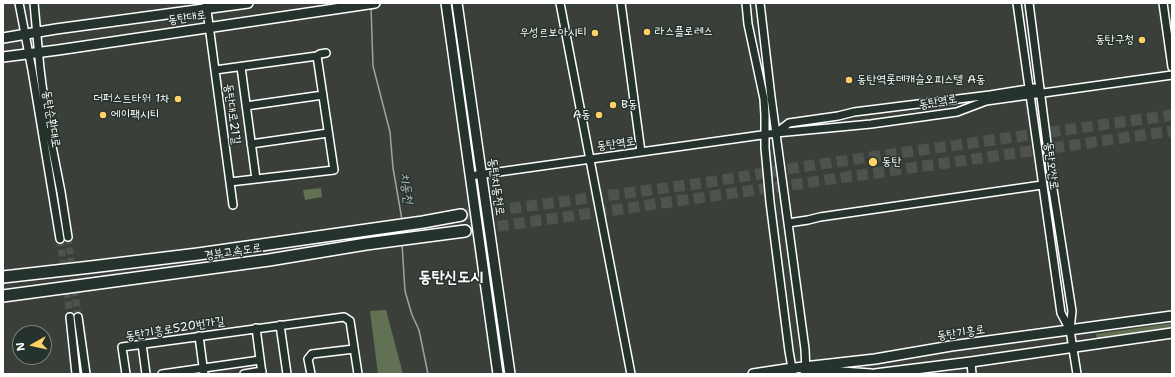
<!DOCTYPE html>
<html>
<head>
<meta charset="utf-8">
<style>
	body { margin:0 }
	#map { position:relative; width:1175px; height:377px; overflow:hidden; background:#3a4039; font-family:"Shantell Sans",sans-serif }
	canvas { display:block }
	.frame { position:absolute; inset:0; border:4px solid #fff; pointer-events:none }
	.north { position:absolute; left:12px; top:325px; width:40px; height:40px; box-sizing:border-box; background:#26332d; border:1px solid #7d8581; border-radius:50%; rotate:262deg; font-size:11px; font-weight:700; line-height:16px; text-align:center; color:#fff }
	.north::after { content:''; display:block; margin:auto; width:14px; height:18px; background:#ffd166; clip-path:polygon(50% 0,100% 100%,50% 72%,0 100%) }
</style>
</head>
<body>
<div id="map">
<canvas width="1175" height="377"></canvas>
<div class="frame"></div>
<div class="north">N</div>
</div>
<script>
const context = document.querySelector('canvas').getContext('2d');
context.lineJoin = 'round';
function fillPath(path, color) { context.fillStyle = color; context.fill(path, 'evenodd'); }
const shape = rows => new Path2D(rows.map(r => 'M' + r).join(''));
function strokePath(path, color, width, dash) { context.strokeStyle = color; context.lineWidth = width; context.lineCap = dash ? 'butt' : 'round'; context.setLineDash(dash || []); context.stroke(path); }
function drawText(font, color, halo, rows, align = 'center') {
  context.font = font + ' "Shantell Sans","Poor Story",sans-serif'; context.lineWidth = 3; context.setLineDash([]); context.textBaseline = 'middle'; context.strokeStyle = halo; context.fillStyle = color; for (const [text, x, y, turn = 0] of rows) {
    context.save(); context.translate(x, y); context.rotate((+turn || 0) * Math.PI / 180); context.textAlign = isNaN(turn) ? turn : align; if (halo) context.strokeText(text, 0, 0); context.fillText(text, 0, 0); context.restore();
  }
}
fillPath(shape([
	[321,188,322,197,305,200,303,190],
	[386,310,403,374,378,374,370,311],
	[1172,323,1172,330,1097,341,1096,334]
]), '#627153');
strokePath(shape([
	[371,7,373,66,390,132,393,168,402,220],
	[402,244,405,291,412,315,419,330,428,374]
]), '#95a7ac', 1.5);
strokePath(shape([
	[68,237,78,317],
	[60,239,70,317]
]), '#4e534d', 7, [7, 3.5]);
strokePath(shape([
	[461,215,703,183,807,166,1172,115],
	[465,231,1172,131]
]), '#4e534d', 11, [11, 5.5]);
const minor = shape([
	[19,3,32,70,60,239],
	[34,3,40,69,46,116,61,192,68,237],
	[206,3,233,205],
	[560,3,631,374],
	[621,3,641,152],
	[746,3,748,24,764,99,765,115,765,148,770,202,789,351,793,374],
	[760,3,771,97,805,349,806,372],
	[1017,3,1061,313,1070,330,1077,374],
	[1029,3,1052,183,1072,311,1070,330],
	[1163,3,1172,67],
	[241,67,256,179],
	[215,70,317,56],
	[246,106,323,95],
	[776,133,789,123,838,116,854,112,990,95,1034,88],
	[251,144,328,133],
	[470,176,776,133,871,124,957,112,986,101,1172,75],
	[230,182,334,170,317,56,320,54,326,53],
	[788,223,808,220,820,217,1042,185],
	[70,317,76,374],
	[78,317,86,374],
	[280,325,287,374],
	[256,328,262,374],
	[199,336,204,374],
	[142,344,146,374],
	[971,362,972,374],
	[126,374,122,347,344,317,350,321,358,374],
	[162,374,260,360],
	[244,374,262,371],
	[311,374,308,359,312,354,354,349]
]);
const major = shape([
	[446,3,498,374],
	[457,3,510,374],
	[3,38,56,29,248,3],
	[3,57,58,50,375,3],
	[753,374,786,369,875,359,951,346,1172,316],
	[805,374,806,373,827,371,871,374],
	[875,374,971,362,1172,333]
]);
const highway = shape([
	[3,277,91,267,198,254,423,222,461,215],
	[3,296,269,260,366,244,465,231]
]);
strokePath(minor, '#fff', 10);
strokePath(major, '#fff', 12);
strokePath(highway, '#fff', 14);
strokePath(minor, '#26332d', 7);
strokePath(major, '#26332d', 9);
strokePath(highway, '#26332d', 11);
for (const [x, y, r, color] of [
	[647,32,4,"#ffd166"],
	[595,33,4,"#ffd166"],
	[1142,40,4,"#ffd166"],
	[849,80,4,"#ffd166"],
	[178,99,4,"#ffd166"],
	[613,105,4,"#ffd166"],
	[103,115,4,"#ffd166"],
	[599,115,4,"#ffd166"],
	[873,162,5,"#ffd166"]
]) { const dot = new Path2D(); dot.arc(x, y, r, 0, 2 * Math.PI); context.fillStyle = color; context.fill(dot); strokePath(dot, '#26332d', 1.5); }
drawText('12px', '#fff', '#26332d', [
	["동탄대로",187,18,-9],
	["동탄역로",938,102,-10],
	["동탄대로21길",232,114,82],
	["동탄순환대로",51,119,80],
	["동탄역로",616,144,-8],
	["동탄오산로",1051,166,83],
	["동탄치동천로",496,187,82],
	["경부고속도로",233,252,-8],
	["동탄기흥로520번가길",175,329,-9],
	["동탄기흥로",961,333,-8]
]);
drawText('12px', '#fff', '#26332d', [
	["라스플로레스",655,32],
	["우성르보아시티",587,33,"right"],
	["동탄구청",1134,40,"right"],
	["동탄역롯데캐슬오피스텔 A동",857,80],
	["더퍼스트타워 1차",170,99,"right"],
	["B동",621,105],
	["에이팩시티",111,115],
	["A동",591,115,"right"],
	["동탄",882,162]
], 'left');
drawText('italic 13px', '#b0bdc1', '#26332d', [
	["치동천",406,188,82]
]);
drawText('bold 16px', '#fff', '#26332d', [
	["동탄신도시",451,278]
]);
</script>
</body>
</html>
